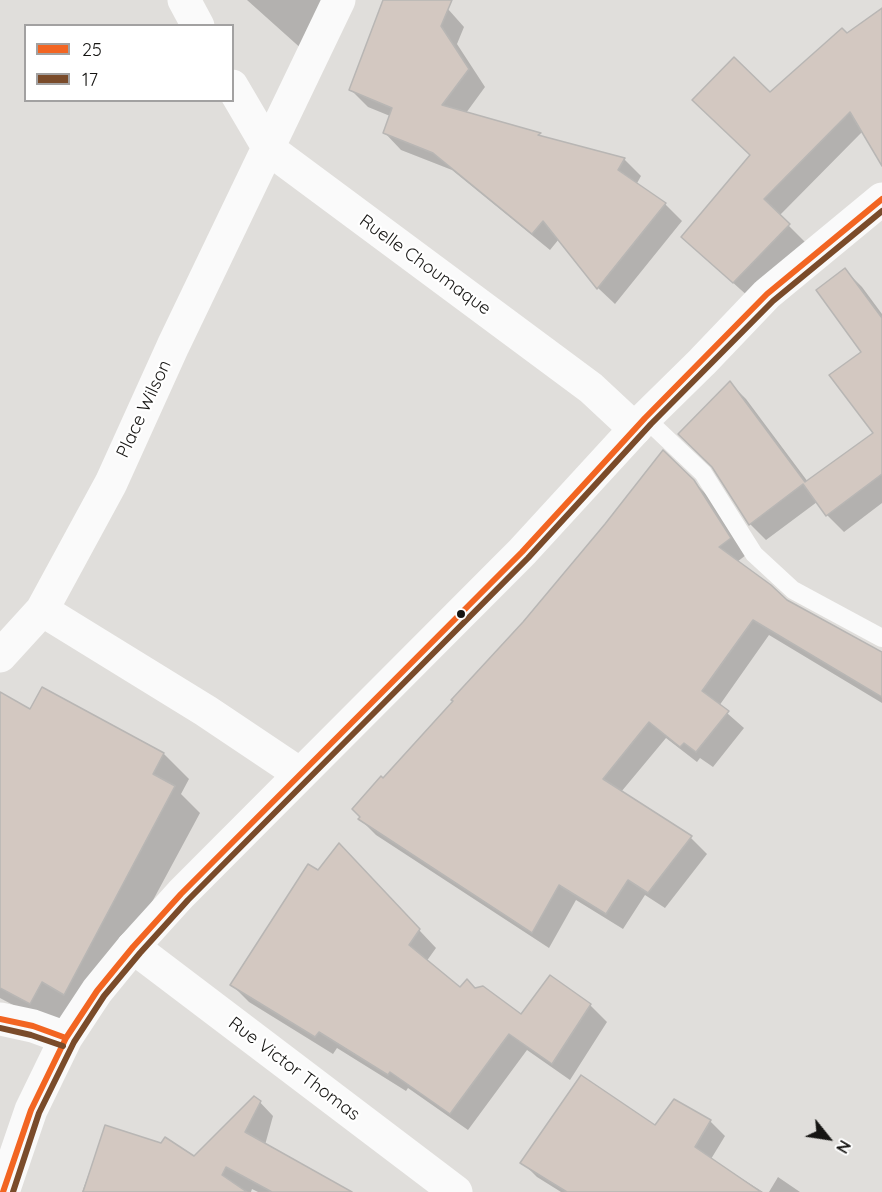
<!DOCTYPE html>
<html>
<head>
<meta charset="utf-8">
<style>
	body { margin:0 }
	#map { position:relative; width:882px; height:1192px; overflow:hidden; background:#e0dedb; font-family:Quicksand,sans-serif }
	canvas { display:block }
	.legend { position:absolute; left:24px; top:24px; width:210px; height:78px; box-sizing:border-box; background:#fff; border:2px solid #a2a1a1; margin:0; padding:8px 10px; list-style:none; font-size:18px; color:#161513 }
	.legend li { display:flex; align-items:center; gap:12px; height:30px }
	.legend b { width:30px; border:2px solid #a2a1a1 }
	.north { position:absolute; left:798px; top:1108px; width:60px; height:60px; -webkit-text-stroke:4px #fff; paint-order:stroke; rotate:120deg; font-size:16px; font-weight:700; line-height:24px; text-align:center; color:#161513 }
	.north::after { content:''; display:block; margin:auto; width:21px; height:27px; background:#161513; clip-path:polygon(50% 0,100% 100%,50% 72%,0 100%) }
</style>
</head>
<body>
<div id="map">
<canvas width="882" height="1192"></canvas>
<ul class="legend">
<li><b style="height:8px;background:#f26522"></b>25</li>
<li><b style="height:8px;background:#7a4b2a"></b>17</li>
</ul>
<div class="north">N</div>
</div>
<script>
const context = document.querySelector('canvas').getContext('2d');
context.lineJoin = 'round';
function fillPath(path, color) { context.fillStyle = color; context.fill(path, 'evenodd'); }
const shape = rows => new Path2D(rows.map(r => 'M' + r).join(''));
function strokePath(path, color, width, dash) { context.strokeStyle = color; context.lineWidth = width; context.lineCap = dash ? 'butt' : 'round'; context.setLineDash(dash || []); context.stroke(path); }
function drawText(font, color, halo, rows, align = 'center') {
  context.font = font + ' Quicksand,sans-serif'; context.lineWidth = 4.5; context.setLineDash([]); context.textBaseline = 'middle'; context.strokeStyle = halo; context.fillStyle = color; for (const [text, x, y, turn = 0] of rows) {
    context.save(); context.translate(x, y); context.rotate((+turn || 0) * Math.PI / 180); context.textAlign = isNaN(turn) ? turn : align; if (halo) context.strokeText(text, 0, 0); context.fillText(text, 0, 0); context.restore();
  }
}
fillPath(shape([
	[247,0,337,0,314,60],
	[385,0,440,0,464,27,457,44,485,87,466,113,540,135,543,138,624,159,641,176,636,185,665,204,682,221,615,304,598,288,559,239,550,250,452,170,401,150,384,132,390,116,368,107,351,90],
	[882,10,882,155,863,131,779,216,805,242,750,298,700,253,752,156,770,94],
	[845,270,862,287,882,314,882,503,844,532,827,515,817,502,766,540,750,524,730,383,746,399,808,482,875,433,863,352],
	[693,481,710,498,746,555,737,562,787,601,882,653,882,703,769,635,719,706,744,728,713,767,700,758,697,762,666,738,621,792,691,838,707,854,665,908,645,895,623,929,576,900,549,948,376,835,360,819,384,780],
	[42,689,164,754,189,779,181,794,200,813,89,1019,56,1028,0,998,0,713,31,711],
	[356,863,436,948,426,962,460,989,475,989,521,1016,590,1005,607,1022,570,1080,527,1050,468,1130,408,1088,406,1091,337,1048,333,1054,249,1002,232,985,318,872],
	[255,1097,273,1116,265,1145,348,1192,258,1192,252,1189,251,1192,82,1192,106,1127,194,1158],
	[710,1121,725,1136,711,1159,763,1192,561,1192,537,1177,522,1162,656,1127],
	[778,1177,800,1192,769,1192]
]), '#0003');
const building = shape([
	[383,0,452,0,441,26,469,69,442,105,541,133,538,135,625,158,618,170,666,203,597,289,543,221,532,234,433,153,383,133,392,108,349,90,383,0],
	[882,8,882,166,850,112,764,199,790,224,733,283,681,237,750,155,692,100,734,57,770,92,842,28,847,33,882,8],
	[845,268,882,318,882,474,826,516,803,484,749,525,712,467,678,434,730,381,805,482,873,433,829,375,861,352,816,290,845,268],
	[663,450,694,480,731,538,719,547,771,585,787,600,882,652,882,697,753,620,702,691,729,711,696,752,684,743,680,747,649,722,603,779,692,836,648,893,628,880,606,914,559,885,532,933,358,819,360,817,352,809,381,776,383,778,453,701,451,700,523,622,605,524,663,450],
	[42,687,164,753,153,774,175,786,64,995,42,982,30,1004,0,988,0,692,30,709,42,687],
	[339,843,420,929,409,945,460,987,467,979,475,988,483,986,521,1014,550,975,591,1004,552,1064,509,1034,450,1114,390,1072,388,1075,319,1032,315,1037,230,985,308,864,318,870,339,843],
	[581,1075,655,1125,674,1099,711,1120,695,1147,761,1192,567,1192,549,1181,520,1163,581,1075],
	[254,1096,261,1101,245,1132,352,1192,272,1192,226,1167,222,1175,247,1192,83,1192,105,1125,161,1143,165,1137,194,1156,254,1096]
]);
fillPath(building, '#d3c8c1');
strokePath(building, '#b8b6b4', 1.5);
strokePath(shape([
	[645,418,703,473,754,554,793,590,882,638]
]), '#fafafa', 18);
strokePath(shape([
	[184,0,198,26],
	[232,86,269,149,591,388,635,429],
	[42,610,206,711,300,774],
	[0,656,42,610,111,483,173,346,339,0],
	[133,947,456,1192]
]), '#fafafa', 33);
strokePath(shape([
	[0,1019,33,1026,66,1038],
	[3,1192,31,1110,66,1038,97,991,133,947,181,894,522,552,645,418,702,362,767,294,882,199]
]), '#fafafa', 33);
strokePath(shape([
	[0,1019,33,1026,66,1038],
	[3,1192,31,1110,66,1038,97,991,133,947,181,894,522,552,645,418,767,294,882,199]
]), '#f26522', 6);
strokePath(shape([
	[0,1028,31,1035,63,1046],
	[13,1192,39,1113,74,1042,104,996,140,953,188,900,528,558,651,424,773,301,882,211]
]), '#7a4b2a', 6);
for (const [x, y, r, color] of [
	[461,614,5,"#161513"]
]) { const dot = new Path2D(); dot.arc(x, y, r, 0, 2 * Math.PI); context.fillStyle = color; context.fill(dot); strokePath(dot, '#fff', 2); }
drawText('18px', '#161513', '#fff', [
	["Ruelle Choumaque",425,265,36],
	["Place Wilson",144,409,-65],
	["Rue Victor Thomas",294,1069,37]
]);
</script>
</body>
</html>
